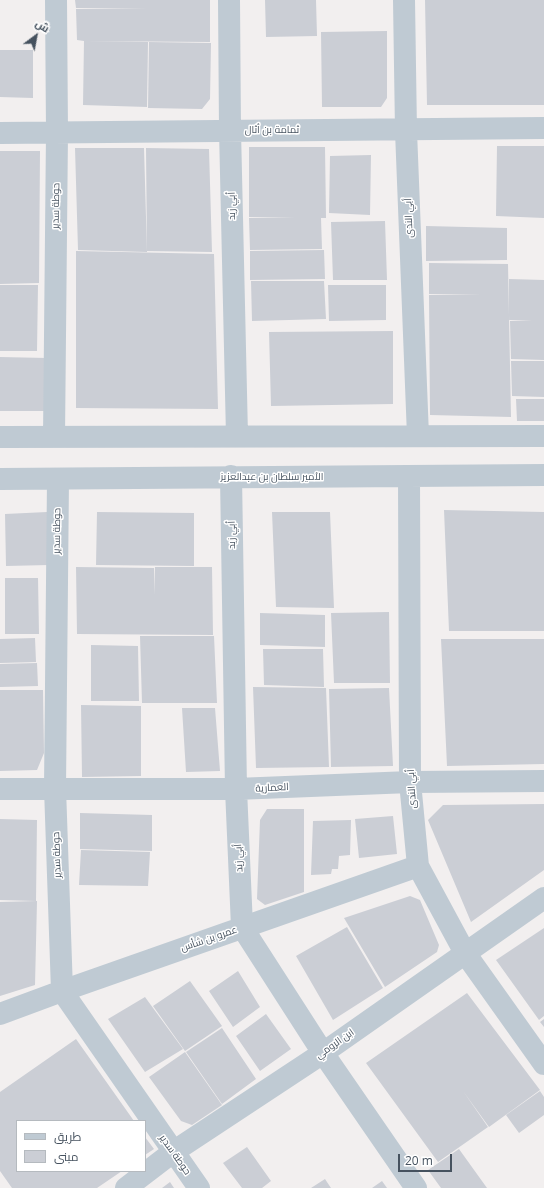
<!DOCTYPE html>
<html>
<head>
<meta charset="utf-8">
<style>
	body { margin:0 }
	#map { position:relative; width:544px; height:1188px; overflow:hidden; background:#f2efef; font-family:"Open Sans",Cairo,sans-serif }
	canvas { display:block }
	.legend { position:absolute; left:16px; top:1120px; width:130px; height:52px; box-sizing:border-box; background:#fff; border:1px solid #b5babf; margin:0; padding:5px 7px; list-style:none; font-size:12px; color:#46525f }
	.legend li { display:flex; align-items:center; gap:8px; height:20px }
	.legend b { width:20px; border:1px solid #b5babf }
	.north { position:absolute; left:16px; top:16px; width:40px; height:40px; -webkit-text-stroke:3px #fff; paint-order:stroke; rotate:32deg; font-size:11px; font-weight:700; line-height:16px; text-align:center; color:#46525f }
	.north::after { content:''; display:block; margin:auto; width:14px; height:18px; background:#46525f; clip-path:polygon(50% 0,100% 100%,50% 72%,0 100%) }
	.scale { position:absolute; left:398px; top:1154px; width:54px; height:18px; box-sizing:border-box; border:2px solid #46525f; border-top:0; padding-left:5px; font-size:12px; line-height:14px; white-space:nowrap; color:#46525f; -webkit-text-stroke:3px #fff; paint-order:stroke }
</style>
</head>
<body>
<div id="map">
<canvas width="544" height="1188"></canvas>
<ul class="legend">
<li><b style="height:5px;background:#bfcad3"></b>طريق</li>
<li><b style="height:11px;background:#cbced5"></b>مبنى</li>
</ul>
<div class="north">ش</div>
<div class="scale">20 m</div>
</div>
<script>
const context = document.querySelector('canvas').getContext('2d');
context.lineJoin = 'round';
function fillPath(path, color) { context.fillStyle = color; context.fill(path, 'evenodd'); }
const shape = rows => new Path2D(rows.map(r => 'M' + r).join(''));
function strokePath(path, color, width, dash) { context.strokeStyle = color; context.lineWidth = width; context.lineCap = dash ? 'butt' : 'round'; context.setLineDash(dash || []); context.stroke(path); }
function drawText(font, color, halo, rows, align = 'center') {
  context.font = font + ' "Open Sans",Cairo,sans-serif'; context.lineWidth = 3; context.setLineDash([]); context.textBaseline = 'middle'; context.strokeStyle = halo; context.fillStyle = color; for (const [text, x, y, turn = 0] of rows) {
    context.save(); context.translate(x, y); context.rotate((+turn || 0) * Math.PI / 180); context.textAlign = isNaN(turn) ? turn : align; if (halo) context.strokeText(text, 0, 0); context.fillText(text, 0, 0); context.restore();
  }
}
fillPath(shape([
	[75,0,210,0,210,42,86,41,148,42,147,107,83,105,84,41,77,40,76,9,147,8,76,8],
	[265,0,316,0,317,36,266,37],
	[425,0,544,0,544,105,427,105],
	[387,31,387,98,381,107,322,107,321,32],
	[149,42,211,43,210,99,202,109,148,108],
	[0,50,33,50,33,98,0,97],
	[497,146,544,146,544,218,496,216],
	[249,147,325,147,326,218,321,218,322,249,250,250,249,218,295,217,249,217],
	[75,148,144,148,147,252,78,250],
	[146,148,209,149,212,252,147,251],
	[0,151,40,151,39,283,0,284],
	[371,155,370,215,329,213,330,156],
	[385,221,387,280,333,280,331,222],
	[426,226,507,228,507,260,426,261],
	[324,250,325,279,250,280,250,251],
	[76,251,214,254,218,409,76,408],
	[429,263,508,264,511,417,430,415,429,295,481,295,429,294],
	[509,279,544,280,544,360,511,359,510,321,532,320,509,320],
	[251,281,324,281,326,319,252,321],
	[0,285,38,285,37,351,0,351],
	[328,285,386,285,386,320,329,321],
	[393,331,393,404,271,406,269,332],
	[0,357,47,358,47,411,0,411],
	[511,361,544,361,544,397,512,396],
	[516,399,544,399,544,421,517,421],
	[444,510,544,512,544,631,449,631],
	[47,512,49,565,6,566,5,514],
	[97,512,194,513,194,566,96,565],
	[272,512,330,512,334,608,276,607],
	[76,567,154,568,154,595,155,567,212,567,213,635,77,634],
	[5,578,38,578,39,634,5,634],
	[389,612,390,683,334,683,331,613],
	[260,613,325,615,325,647,260,645],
	[140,636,214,636,217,703,142,703],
	[35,638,36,662,0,663,0,639],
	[441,639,544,639,544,764,447,766],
	[91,645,138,646,139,701,91,701],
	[263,649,323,649,324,687,264,685],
	[37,663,38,686,0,687,0,664],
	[253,687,326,688,329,767,256,768],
	[389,688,393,766,331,767,329,689],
	[0,690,43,690,44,753,37,770,0,771],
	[81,705,141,706,141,776,82,777],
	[182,708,215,708,220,771,186,772],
	[544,804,544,870,471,922,428,820,443,805],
	[267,809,304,809,304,892,265,905,257,899,260,820],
	[80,813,152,815,152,851,80,849],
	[393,816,397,854,359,858,355,819],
	[0,819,37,820,36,901,0,900],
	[351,820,350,855,339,856,338,869,332,869,331,874,311,875,313,821],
	[81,850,150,852,148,886,79,885],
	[410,896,420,900,439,945,437,952,385,987,344,918],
	[37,901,35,985,0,996,0,902],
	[347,927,383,988,333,1020,296,956],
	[544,928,544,1016,539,1020,496,960],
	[238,971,260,1007,233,1027,209,991],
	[190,981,222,1026,185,1051,153,1006],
	[467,993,540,1090,489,1127,463,1091,488,1127,438,1162,366,1063],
	[145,997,183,1049,145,1072,108,1019],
	[266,1014,291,1049,260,1071,236,1036],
	[544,1019,544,1027,540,1022],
	[222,1028,256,1079,222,1104,186,1052],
	[76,1039,134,1121,17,1121,17,1171,122,1171,97,1188,12,1188,0,1171,0,1092],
	[185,1052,222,1105,192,1125,181,1121,149,1077],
	[540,1091,544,1097,544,1115,519,1133,506,1115],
	[145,1137,154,1149,145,1155],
	[247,1147,271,1181,262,1188,242,1188,223,1163],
	[459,1149,487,1188,441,1188,428,1170],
	[325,1179,331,1188,311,1188],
	[382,1181,387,1188,372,1188],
	[170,1182,174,1188,162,1188]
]), '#cbced5');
strokePath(shape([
	[229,0,230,130,237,436],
	[404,0,406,131,418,436],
	[0,133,544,128],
	[0,437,544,436],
	[54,437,57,132,56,0],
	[231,476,236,789,242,927,323,1053,416,1188],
	[409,476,410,782,418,866,465,953,544,1064],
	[0,479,544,475],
	[58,479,55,788,62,991,199,1188],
	[0,789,236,789,410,782,544,781],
	[0,1014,62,991,418,866],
	[126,1188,173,1152,323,1053,544,898]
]), '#bfcad3', 22);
drawText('10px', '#46525f', '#fff', [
	["ثمامة بن أثال",272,130],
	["حوطة سدير",56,206,-89],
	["أبي زيد",232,206,-91],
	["أبي الندى",409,218,-92],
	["الأمير سلطان بن عبدالعزيز",272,477],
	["حوطة سدير",57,531,-89],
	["أبي زيد",232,535,-91],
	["العمارية",272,788,-3],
	["أبي الندى",412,789,-93],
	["حوطة سدير",57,855,-92],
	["أبي زيد",239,858,-93],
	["عمرو بن شأس",209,939,-19],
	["ابن الرومي",335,1044,-35],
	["حوطة سدير",175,1155,55]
]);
</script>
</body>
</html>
